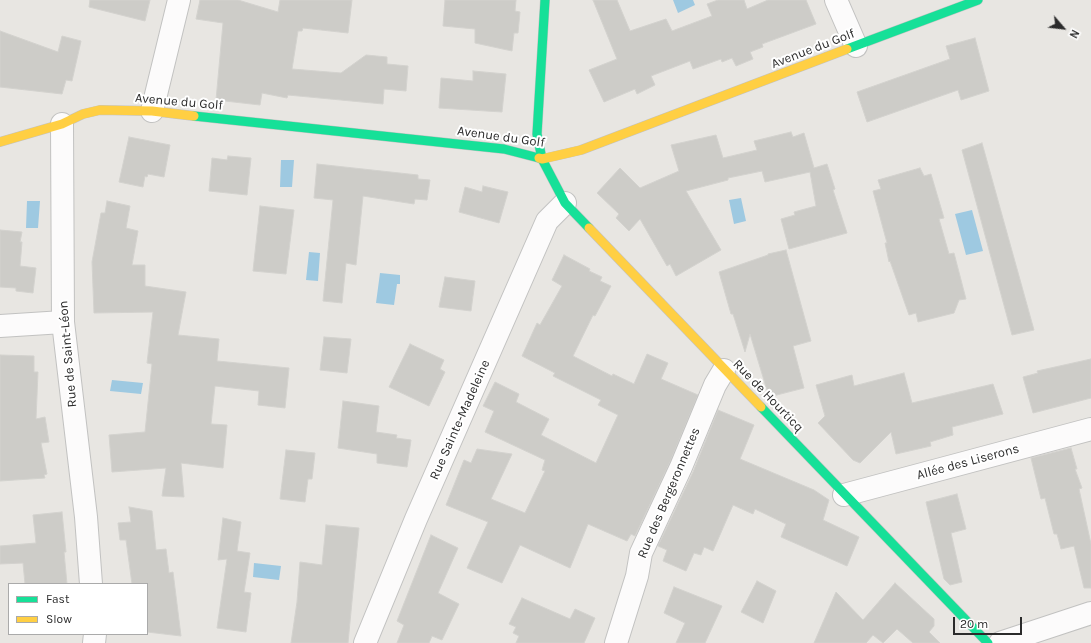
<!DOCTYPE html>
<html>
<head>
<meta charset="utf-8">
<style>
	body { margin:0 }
	#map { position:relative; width:1091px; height:643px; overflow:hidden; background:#e8e6e2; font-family:Karla,sans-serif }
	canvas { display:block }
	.legend { position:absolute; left:8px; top:583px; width:140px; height:52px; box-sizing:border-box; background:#fff; border:1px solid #aaa; margin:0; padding:5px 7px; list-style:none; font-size:12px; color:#2b2b2b }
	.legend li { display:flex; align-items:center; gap:8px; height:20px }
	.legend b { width:20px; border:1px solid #aaa }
	.north { position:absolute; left:1043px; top:8px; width:40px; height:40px; -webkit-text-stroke:3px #fff; paint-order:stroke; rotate:118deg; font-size:11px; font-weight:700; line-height:16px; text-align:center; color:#2b2b2b }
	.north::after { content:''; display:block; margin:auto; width:14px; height:18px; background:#2b2b2b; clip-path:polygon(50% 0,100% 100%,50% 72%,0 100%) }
	.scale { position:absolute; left:953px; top:617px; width:69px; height:18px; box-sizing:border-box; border:2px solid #2b2b2b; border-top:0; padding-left:5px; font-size:12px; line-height:14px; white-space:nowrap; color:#2b2b2b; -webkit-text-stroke:3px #fff; paint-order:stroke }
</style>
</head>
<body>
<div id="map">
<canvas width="1091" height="643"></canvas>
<ul class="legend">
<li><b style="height:5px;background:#16e098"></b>Fast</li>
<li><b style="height:5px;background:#ffcf43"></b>Slow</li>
</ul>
<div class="north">N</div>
<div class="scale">20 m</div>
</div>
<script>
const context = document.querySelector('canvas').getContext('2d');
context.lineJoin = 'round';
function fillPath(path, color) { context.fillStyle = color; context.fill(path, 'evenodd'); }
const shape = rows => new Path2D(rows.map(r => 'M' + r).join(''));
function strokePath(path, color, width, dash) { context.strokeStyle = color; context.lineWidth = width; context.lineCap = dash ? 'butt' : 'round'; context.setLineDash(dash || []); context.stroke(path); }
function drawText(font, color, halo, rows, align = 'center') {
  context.font = font + ' Karla,sans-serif'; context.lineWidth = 4; context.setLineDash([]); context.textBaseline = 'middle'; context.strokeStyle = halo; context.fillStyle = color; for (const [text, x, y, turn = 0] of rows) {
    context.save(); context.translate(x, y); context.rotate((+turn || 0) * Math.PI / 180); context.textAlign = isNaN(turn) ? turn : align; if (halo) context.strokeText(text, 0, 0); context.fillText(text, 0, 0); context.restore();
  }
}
fillPath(shape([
	[673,0,693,0,695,5,678,13],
	[281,160,294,160,292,187,280,187],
	[741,198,746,221,734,224,729,200],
	[27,201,40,201,38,228,26,228],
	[972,210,983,251,966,255,955,214],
	[309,252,320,253,318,281,306,280],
	[380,273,400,275,400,284,397,284,394,305,376,303],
	[112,380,143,383,141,394,110,391],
	[254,563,281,566,279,580,253,577]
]), '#9ec9e1');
const building = shape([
	[90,0,150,0,145,21,89,7,90,0],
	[200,0,238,0,278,12,280,0,352,0,348,33,303,28,302,31,298,31,292,69,341,73,366,55,387,57,387,64,408,66,406,91,384,89,383,104,288,95,287,98,262,93,260,105,216,100,223,23,196,19,200,0],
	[445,0,516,0,515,11,520,12,518,33,514,33,512,51,475,43,475,29,443,26,445,0],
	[593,0,617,0,630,31,666,19,672,31,712,16,707,4,718,0,744,0,747,9,768,0,806,0,816,24,762,44,763,47,750,52,753,59,736,66,732,58,722,62,721,59,693,69,690,61,651,76,655,85,637,94,635,89,604,102,589,70,617,59,593,0],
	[0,31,58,52,62,36,81,41,72,81,66,80,62,94,0,87,0,31],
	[975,38,989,91,961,100,958,90,867,122,857,92,950,59,946,46,975,38],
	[473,71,506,74,502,112,439,108,441,78,473,81,473,71],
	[791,132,793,137,804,133,814,168,827,164,835,189,833,190,847,233,789,249,781,219,795,215,794,212,816,206,810,172,765,182,762,171,728,178,728,180,686,191,721,250,676,276,670,264,667,266,640,219,629,231,616,218,619,214,597,193,620,168,640,188,679,171,671,145,716,135,723,158,757,150,754,141,791,132],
	[129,137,170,145,164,177,148,174,147,177,145,176,143,187,119,182,129,137],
	[982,143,1034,330,1012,335,962,150,982,143],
	[228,156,251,158,247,195,209,191,212,158,227,160,228,156],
	[317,164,418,175,418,179,430,180,427,200,415,199,414,204,363,196,356,265,346,263,342,303,323,301,333,200,314,198,317,164],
	[920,168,924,176,931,174,944,218,939,219,949,254,954,253,966,299,959,300,954,313,918,322,916,313,909,315,890,261,889,262,885,243,887,243,873,191,881,189,878,180,920,168],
	[483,186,508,192,499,223,459,212,465,187,482,192,483,186],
	[107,201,130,206,126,228,138,231,132,265,145,265,145,286,186,292,178,335,219,339,217,361,289,368,285,408,258,405,259,391,215,386,211,424,227,425,223,468,181,463,184,497,162,496,166,468,112,472,109,435,145,432,152,364,147,363,153,312,94,313,92,262,101,213,105,213,107,201],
	[260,206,294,210,286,274,253,271,260,206],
	[0,230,22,232,20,242,22,242,20,266,36,268,33,293,16,291,16,288,0,287,0,230],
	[786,250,811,341,793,346,804,388,769,397,750,334,745,352,733,314,731,314,719,272,768,255,768,254,786,250],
	[564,255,590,269,589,271,602,277,600,281,611,286,595,316,593,315,573,356,612,376,613,374,634,384,647,354,668,363,661,379,698,395,670,462,635,536,631,534,627,541,588,524,570,568,520,545,502,583,467,568,488,522,446,505,464,460,471,463,477,449,512,454,491,499,525,513,545,471,542,470,545,460,485,432,494,411,483,406,495,382,519,394,516,402,549,419,541,435,596,463,618,415,598,405,601,400,553,376,555,373,522,356,537,323,540,325,562,286,552,280,564,255],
	[445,277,475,281,471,311,439,307,445,277],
	[324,337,351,339,347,373,320,370,324,337],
	[410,344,444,360,440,369,445,372,429,406,389,387,410,344],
	[0,355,34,356,34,372,38,372,36,419,45,417,49,442,41,443,47,474,44,475,45,478,0,481,0,355],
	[1091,359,1091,398,1033,413,1023,377,1038,373,1037,371,1091,359],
	[904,373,912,403,993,384,1003,414,952,427,953,435,930,442,931,446,896,454,891,432,860,463,853,460,818,423,825,416,816,385,852,375,854,386,904,373],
	[343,401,379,406,376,432,397,435,396,438,411,440,407,467,377,463,377,454,338,448,343,401],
	[718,410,754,425,740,459,814,490,829,500,823,520,859,537,847,566,781,537,786,524,755,509,753,514,733,505,713,551,704,547,701,555,694,553,686,571,663,561,667,550,658,546,693,472,718,410],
	[1071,448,1077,469,1075,469,1082,488,1079,489,1091,544,1091,588,1084,588,1074,546,1061,549,1057,534,1054,534,1045,498,1041,499,1031,458,1071,448],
	[286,450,315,453,312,479,308,479,305,502,280,499,286,450],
	[957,494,966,529,951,533,962,582,950,585,944,579,926,502,957,494],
	[129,507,152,511,156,550,166,549,169,573,173,572,181,636,147,632,147,584,132,584,126,540,120,540,118,523,131,522,129,507],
	[62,512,66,552,64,552,67,584,25,584,23,563,0,564,0,546,36,543,33,515,62,512],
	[223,518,241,522,237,551,250,553,244,592,251,593,246,632,217,628,227,559,218,560,223,518],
	[326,525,359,528,348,643,291,643,297,602,300,562,322,565,326,525],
	[431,535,458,548,438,593,459,604,442,640,432,636,429,643,397,643,404,625,397,621,431,535],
	[757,581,776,591,763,623,741,612,757,581],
	[895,583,934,619,934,626,929,632,940,643,913,643,897,629,883,643,873,635,866,643,814,643,836,592,863,620,895,583],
	[674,587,722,606,705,643,676,643,685,623,664,613,674,587],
	[522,598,570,619,575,609,595,618,584,643,516,643,519,636,513,633,516,627,509,624,522,598]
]);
fillPath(building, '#cdccc8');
strokePath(building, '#d3d2ce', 1);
const street = shape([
	[836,0,856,46],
	[152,111,179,0],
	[62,124,63,322,86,517,91,584],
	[0,326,63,322],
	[844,495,1091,429],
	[94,643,95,634],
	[365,643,416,519,547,221,565,203],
	[616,643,637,576,641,553,681,467,715,385,724,370],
	[1000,643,1091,613]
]);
const fast = shape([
	[545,0,537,134,542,159,565,203,589,228],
	[847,49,978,0],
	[194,116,504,149,539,158],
	[761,407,988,643]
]);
const slow = shape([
	[0,142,62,124,83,114,100,110,152,111,194,116],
	[539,158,542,159,581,150,847,49],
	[589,228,761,407]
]);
strokePath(street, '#c2c2c1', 24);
strokePath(fast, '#c2c2c1', 10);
strokePath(slow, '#c2c2c1', 10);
strokePath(street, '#fcfbfb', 22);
strokePath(fast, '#16e098', 9);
strokePath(slow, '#ffcf43', 9);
drawText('13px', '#2b2b2b', '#fff', [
	["Avenue du Golf",813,49,-21],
	["Avenue du Golf",179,102,5],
	["Avenue du Golf",501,137,8],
	["Rue de Saint-Léon",68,354,-95],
	["Rue de Hourticq",768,396,46],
	["Rue Sainte-Madeleine",460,420,-66],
	["Allée des Liserons",968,462,-15],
	["Rue des Bergeronnettes",669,493,-67]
]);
</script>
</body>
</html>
